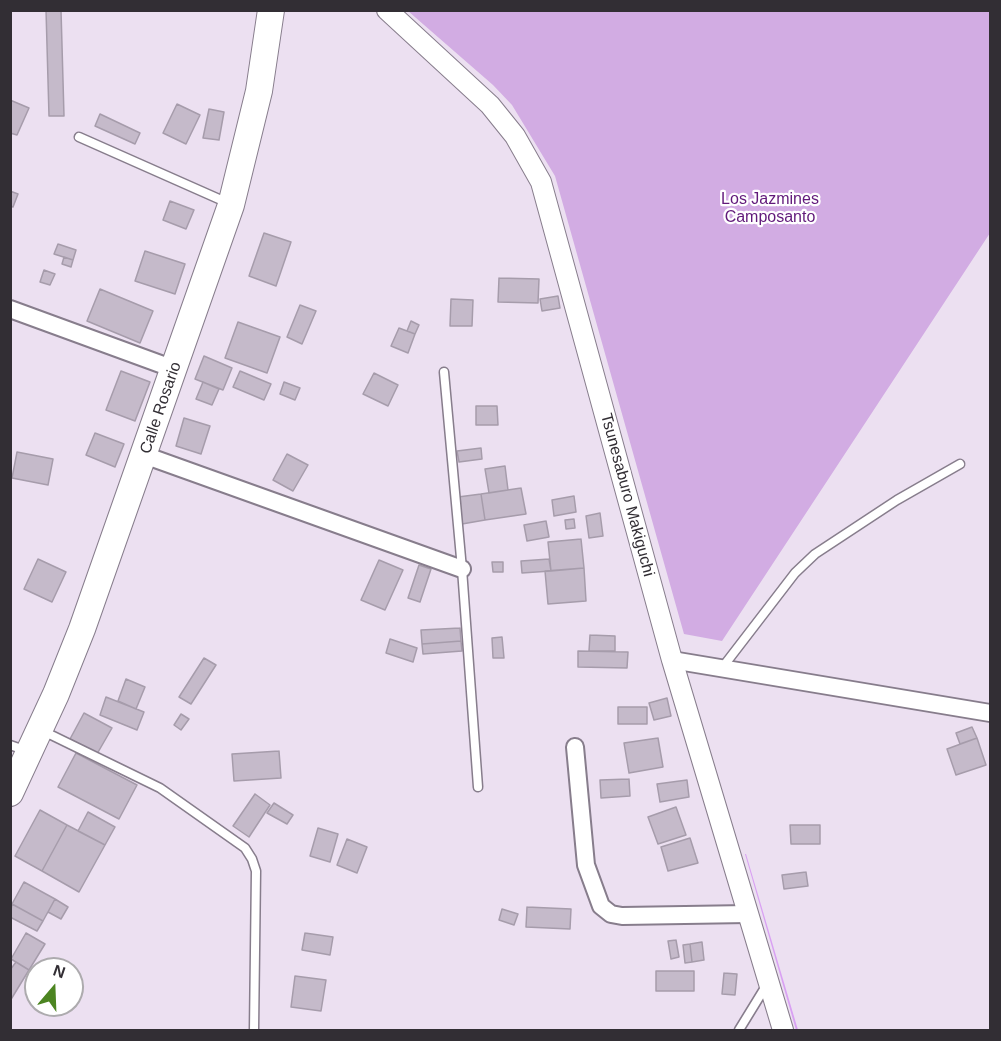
<!DOCTYPE html>
<html>
<head>
<meta charset="utf-8">
<style>
	body { margin:0 }
	#map { position:relative; width:1001px; height:1041px; overflow:hidden; background:#ece0f1; font-family:Helvetica,sans-serif }
	canvas { display:block }
	.frame { position:absolute; inset:0; border:12px solid #322e34; pointer-events:none }
	.north { position:absolute; left:24px; top:957px; width:60px; height:60px; box-sizing:border-box; background:#fff; border:2px solid #adabae; border-radius:50%; rotate:19deg; font-size:16px; font-weight:700; line-height:24px; text-align:center; color:#322e34 }
	.north::after { content:''; display:block; margin:auto; width:21px; height:27px; background:#4c8521; clip-path:polygon(50% 0,100% 100%,50% 72%,0 100%) }
</style>
</head>
<body>
<div id="map">
<canvas width="1001" height="1041"></canvas>
<div class="frame"></div>
<div class="north">N</div>
</div>
<script>
const context = document.querySelector('canvas').getContext('2d');
context.lineJoin = 'round';
function fillPath(path, color) { context.fillStyle = color; context.fill(path, 'evenodd'); }
const shape = rows => new Path2D(rows.map(r => 'M' + r).join(''));
function strokePath(path, color, width, dash) { context.strokeStyle = color; context.lineWidth = width; context.lineCap = dash ? 'butt' : 'round'; context.setLineDash(dash || []); context.stroke(path); }
function drawText(font, color, halo, rows, align = 'center') {
  context.font = font + ' Helvetica,sans-serif'; context.lineWidth = 4.5; context.setLineDash([]); context.textBaseline = 'middle'; context.strokeStyle = halo; context.fillStyle = color; for (const [text, x, y, turn = 0] of rows) {
    context.save(); context.translate(x, y); context.rotate((+turn || 0) * Math.PI / 180); context.textAlign = isNaN(turn) ? turn : align; if (halo) context.strokeText(text, 0, 0); context.fillText(text, 0, 0); context.restore();
  }
}
fillPath(shape([
	[408,11,990,11,990,233,722,641,684,634,555,176,512,105,493,85]
]), '#d2ace3');
fillPath(shape([
	[745,854,746,854,798,1030,796,1030]
]), '#d9a0f3');
const building = shape([
	[46,10,61,10,64,116,49,116,46,10],
	[10,100,29,108,17,135,10,133,10,100],
	[177,104,200,115,186,144,163,133,177,104],
	[209,109,224,112,219,140,203,138,209,109],
	[100,114,140,133,135,144,95,126,100,114],
	[10,191,18,194,13,207,10,206,10,191],
	[170,201,194,210,186,229,163,220,170,201],
	[264,233,291,242,276,286,249,276,264,233],
	[58,244,76,250,73,260,54,254,58,244],
	[145,251,185,264,175,294,135,281,145,251],
	[64,257,73,260,71,267,62,264,64,257],
	[44,270,55,274,50,285,40,282,44,270],
	[499,278,539,279,538,303,498,302,499,278],
	[100,289,153,311,140,343,87,321,100,289],
	[558,296,560,308,542,311,540,299,558,296],
	[451,299,473,300,472,326,450,326,451,299],
	[300,305,316,311,302,344,287,337,300,305],
	[411,321,419,325,415,334,407,331,411,321],
	[238,322,280,337,267,373,225,358,238,322],
	[399,328,415,334,408,353,391,346,399,328],
	[204,356,232,368,223,390,195,379,204,356],
	[121,371,150,382,135,421,106,410,121,371],
	[240,371,271,384,264,400,233,387,240,371],
	[374,373,398,385,388,406,363,394,374,373],
	[203,382,219,389,212,405,196,399,203,382],
	[284,382,300,388,295,400,280,394,284,382],
	[476,406,497,406,498,425,476,425,476,406],
	[184,418,210,426,201,454,176,446,184,418],
	[95,433,124,444,115,467,86,455,95,433],
	[481,448,482,459,459,462,457,451,481,448],
	[17,452,53,459,48,485,12,478,17,452],
	[287,454,308,465,293,491,273,480,287,454],
	[505,466,508,490,489,493,485,469,505,466],
	[521,488,526,514,485,520,481,494,521,488],
	[481,494,485,520,462,524,458,497,481,494],
	[574,496,576,512,554,516,552,500,574,496],
	[600,513,603,536,589,538,586,516,600,513],
	[574,519,575,528,566,529,565,520,574,519],
	[546,521,549,537,527,541,524,525,546,521],
	[581,539,584,568,551,571,548,542,581,539],
	[38,559,66,572,52,602,24,589,38,559],
	[549,559,551,571,522,573,521,561,549,559],
	[379,560,403,570,385,610,361,600,379,560],
	[492,562,503,562,503,572,493,572,492,562],
	[419,565,431,569,420,602,408,598,419,565],
	[584,568,586,601,548,604,545,571,584,568],
	[460,628,461,641,422,644,421,630,460,628],
	[590,635,615,636,615,651,589,651,590,635],
	[502,637,504,658,493,658,492,638,502,637],
	[390,639,417,648,413,662,386,653,390,639],
	[461,641,462,651,423,654,422,644,461,641],
	[578,651,628,652,627,668,578,667,578,651],
	[204,658,216,665,191,704,179,697,204,658],
	[126,679,145,687,136,709,118,701,126,679],
	[106,697,144,712,137,730,100,715,106,697],
	[667,698,671,716,654,720,649,703,667,698],
	[618,707,647,707,647,724,618,724,618,707],
	[84,713,112,728,97,754,70,739,84,713],
	[181,714,189,719,181,730,174,725,181,714],
	[972,727,977,738,960,744,956,733,972,727],
	[658,738,663,767,629,773,624,743,658,738],
	[977,738,986,765,956,775,947,749,977,738],
	[279,751,281,778,234,781,232,754,279,751],
	[76,753,137,785,119,819,58,787,76,753],
	[629,779,630,796,601,798,600,780,629,779],
	[687,780,689,797,660,802,657,784,687,780],
	[255,794,270,805,249,837,233,826,255,794],
	[274,803,293,815,287,824,267,813,274,803],
	[676,807,686,835,658,844,648,817,676,807],
	[40,810,67,825,42,871,15,856,40,810],
	[88,812,115,827,105,845,78,831,88,812],
	[67,825,105,845,79,892,42,871,67,825],
	[790,825,820,825,820,844,791,844,790,825],
	[318,828,338,834,330,862,310,856,318,828],
	[690,838,698,863,668,871,661,847,690,838],
	[347,839,367,847,357,873,337,865,347,839],
	[806,872,808,886,784,889,782,875,806,872],
	[24,882,55,899,43,921,12,904,24,882],
	[55,899,68,907,61,919,48,912,55,899],
	[12,904,43,921,37,931,10,917,12,904],
	[527,907,571,909,570,929,526,927,527,907],
	[502,909,518,914,514,925,499,920,502,909],
	[26,933,45,944,29,970,11,959,26,933],
	[305,933,333,937,330,955,302,950,305,933],
	[676,940,679,957,671,959,668,941,676,940],
	[702,942,704,960,692,962,690,944,702,942],
	[690,944,692,962,685,963,683,945,690,944],
	[16,962,29,970,10,1001,10,970,16,962],
	[656,971,694,971,694,991,656,991,656,971],
	[724,973,737,974,735,995,722,994,724,973],
	[295,976,326,980,321,1011,291,1007,295,976]
]);
fillPath(building, '#c5baca');
strokePath(building, '#a69cab', 1.5);
const service = shape([
	[79,137,228,203],
	[444,372,462,569,478,787],
	[722,668,795,573,815,554,897,500,960,464],
	[43,731,160,788,245,848,252,859,256,871,254,1030],
	[10,745,27,751],
	[739,1030,766,986]
]);
const minor = shape([
	[10,309,174,369],
	[144,455,462,569],
	[672,660,990,713],
	[575,747,586,865,601,906,611,914,622,916,748,914]
]);
const tertiary = shape([
	[387,10,490,105,515,136,541,182,672,660,783,1030]
]);
const primary = shape([
	[10,793,56,694,82,629,231,205,259,91,271,10]
]);
strokePath(service, '#877d8c', 11);
strokePath(minor, '#877d8c', 20);
strokePath(tertiary, '#877d8c', 22);
strokePath(primary, '#877d8c', 28);
strokePath(service, '#fff', 8);
strokePath(minor, '#fff', 16);
strokePath(tertiary, '#fff', 20);
strokePath(primary, '#fff', 26);
drawText('16px', '#61197a', '#fff', [
	["Los Jazmines",770,200],
	["Camposanto",770,218]
]);
drawText('16px', '#322e34', '#fff', [
	["Calle Rosario",161,408,-71],
	["Tsunesaburo Makiguchi",627,495,75]
]);
</script>
</body>
</html>
